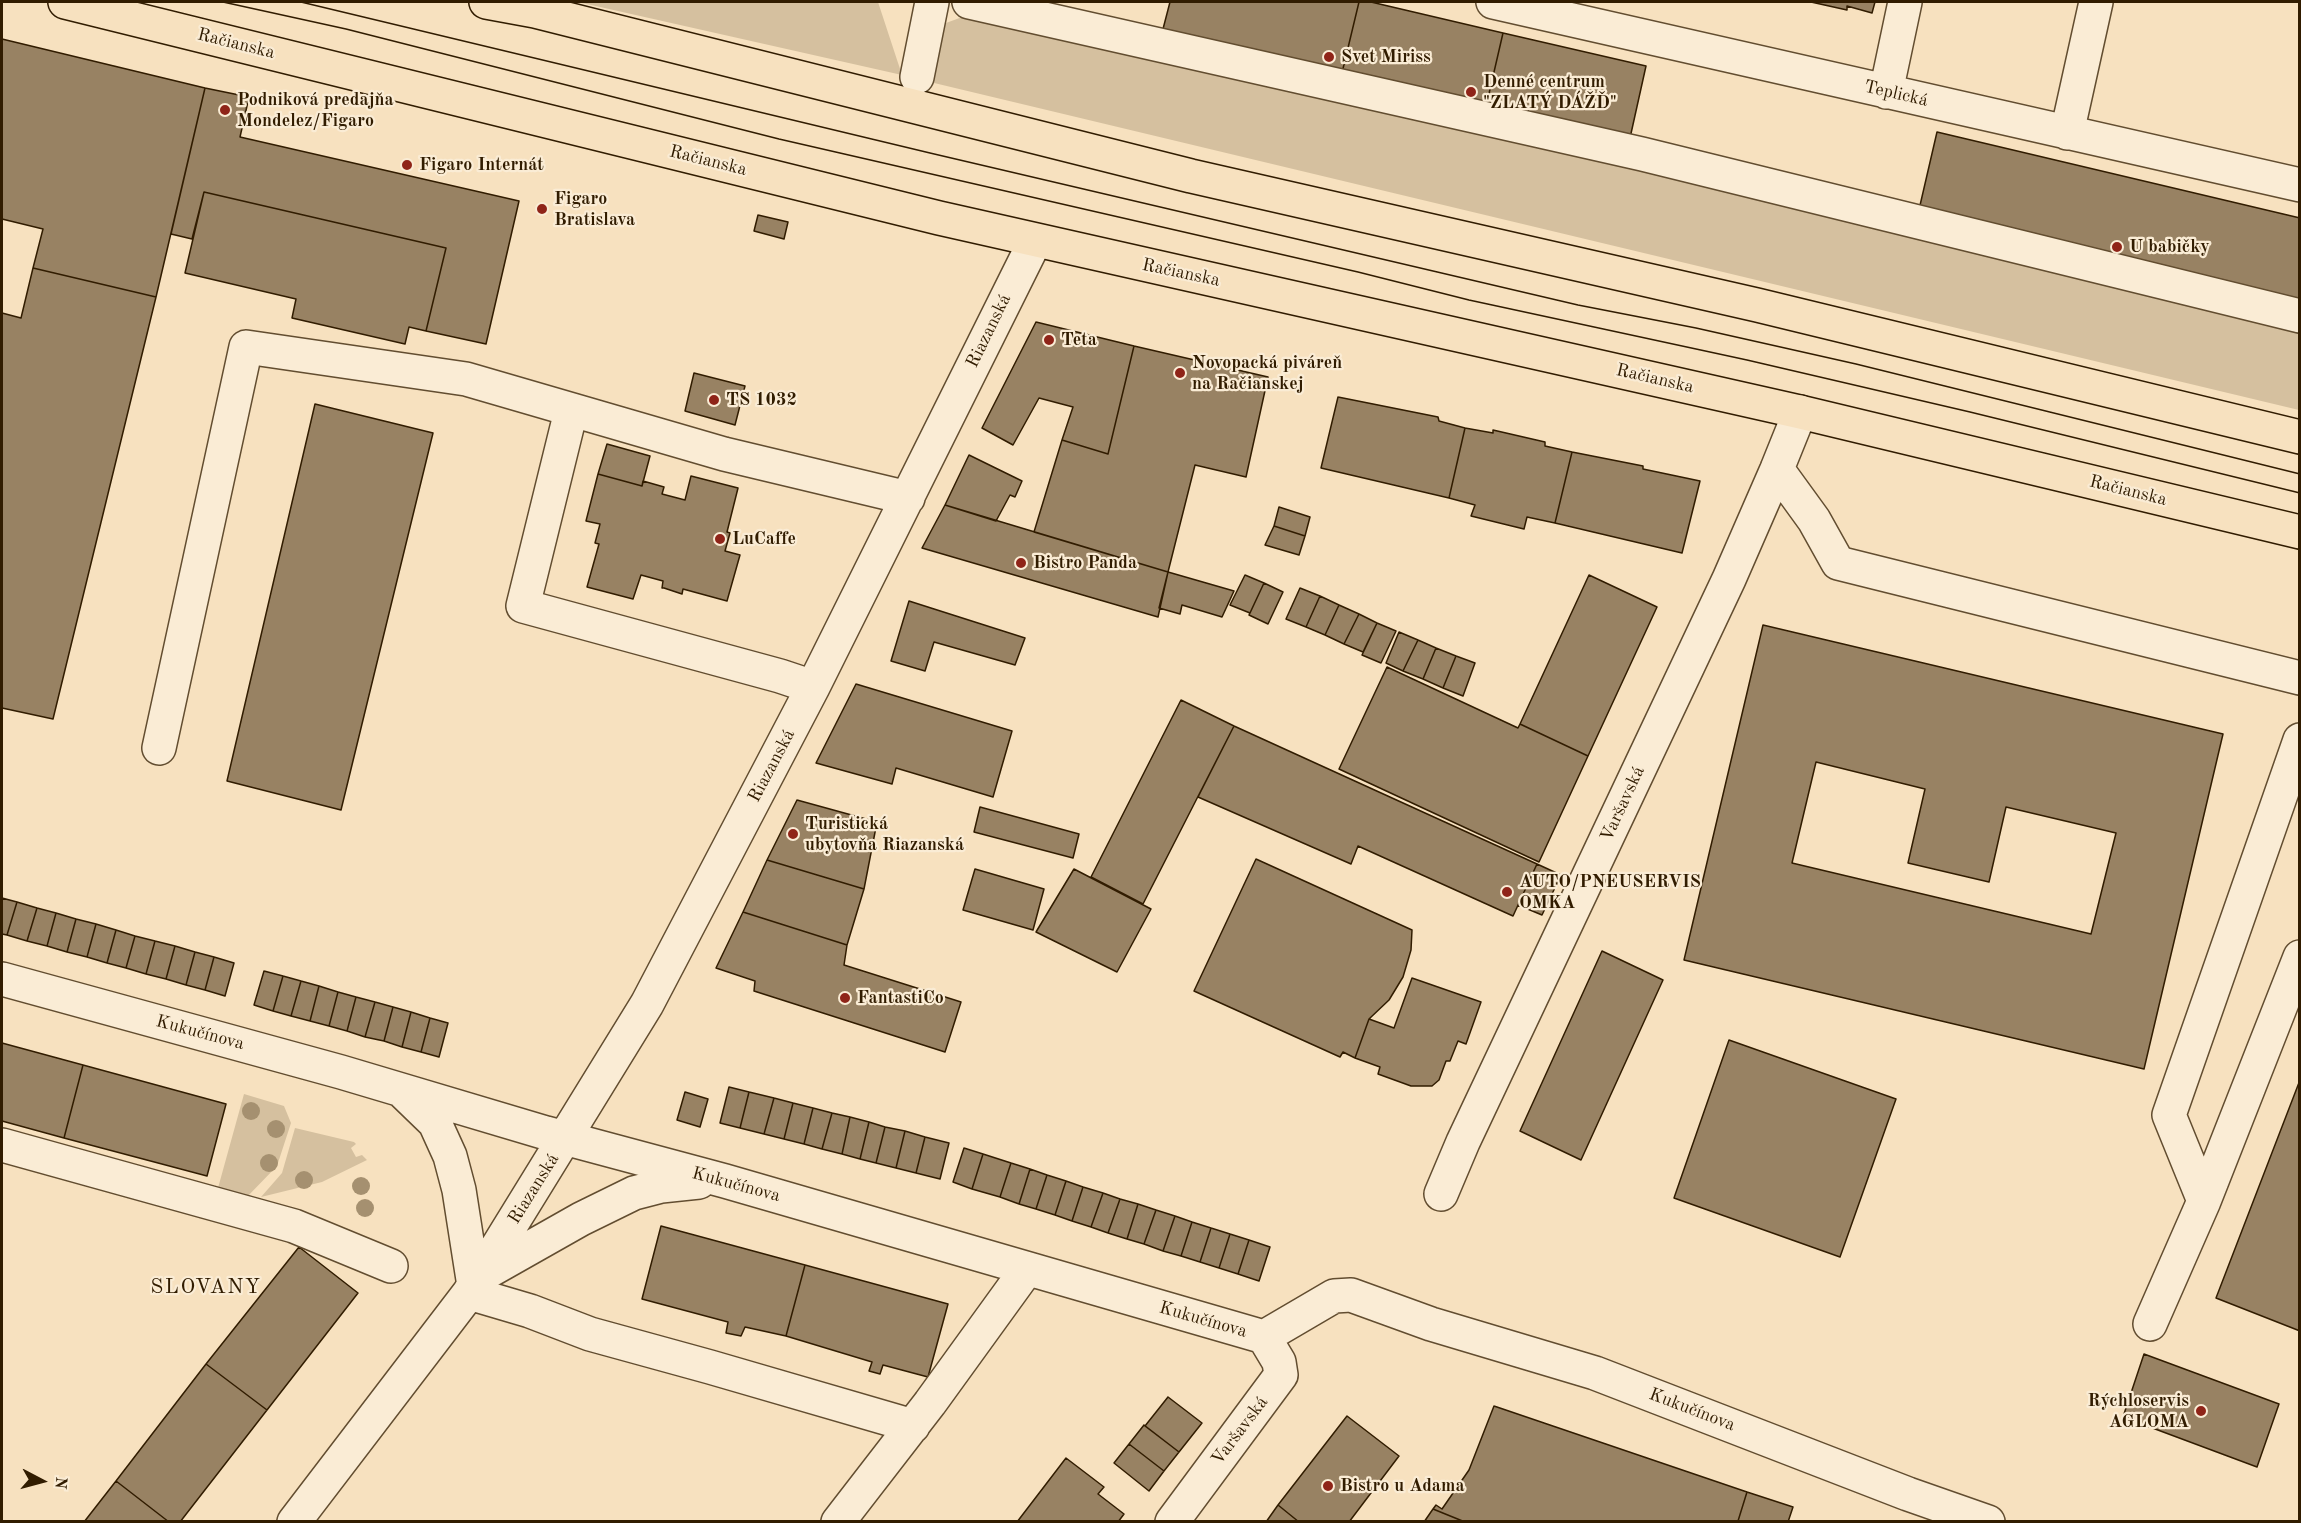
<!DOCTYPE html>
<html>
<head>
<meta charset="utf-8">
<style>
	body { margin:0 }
	#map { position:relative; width:2301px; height:1523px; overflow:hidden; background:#f7e1bf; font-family:"Old Standard TT",serif }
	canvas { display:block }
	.frame { position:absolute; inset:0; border:3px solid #311c00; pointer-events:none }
	.north { position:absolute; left:12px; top:1451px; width:60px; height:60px; -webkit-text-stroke:4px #faecd5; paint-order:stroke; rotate:96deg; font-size:16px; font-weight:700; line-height:24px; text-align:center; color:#311c00 }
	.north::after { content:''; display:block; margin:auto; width:21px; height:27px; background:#311c00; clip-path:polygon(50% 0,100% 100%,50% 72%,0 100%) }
</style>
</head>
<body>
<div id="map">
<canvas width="2301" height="1523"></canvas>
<div class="frame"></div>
<div class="north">N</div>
</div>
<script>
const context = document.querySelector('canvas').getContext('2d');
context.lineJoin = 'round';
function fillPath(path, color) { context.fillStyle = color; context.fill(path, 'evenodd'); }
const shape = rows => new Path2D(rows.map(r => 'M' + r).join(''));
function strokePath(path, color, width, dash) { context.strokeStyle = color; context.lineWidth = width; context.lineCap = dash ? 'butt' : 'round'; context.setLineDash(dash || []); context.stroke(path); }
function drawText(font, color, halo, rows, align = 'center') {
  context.font = font + ' "Old Standard TT",serif'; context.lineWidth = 4.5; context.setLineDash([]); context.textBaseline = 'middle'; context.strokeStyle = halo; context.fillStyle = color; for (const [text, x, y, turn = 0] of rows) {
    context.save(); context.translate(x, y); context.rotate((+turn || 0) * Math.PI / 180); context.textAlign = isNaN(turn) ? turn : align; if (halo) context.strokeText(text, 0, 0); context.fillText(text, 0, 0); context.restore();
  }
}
fillPath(shape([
	[578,2,878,2,902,75],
	[985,15,2299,326,2299,410,930,82,935,48,946,23,965,16],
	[244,1094,284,1106,291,1123,277,1166,245,1199,218,1188],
	[295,1128,354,1142,356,1144,351,1148,356,1157,362,1155,367,1160,322,1182,261,1197,282,1173]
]), '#d5c09f');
const building = shape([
	[1170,2,1359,2,1341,77,1163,29,1170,2],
	[1359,2,1371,2,1503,33,1485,111,1341,77,1359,2],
	[1811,2,1875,2,1872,13,1847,6,1847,10,1811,2],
	[1503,33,1646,66,1630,138,1485,111,1503,33],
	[2,39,205,88,156,297,33,268,43,229,2,219,2,39],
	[205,88,249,97,240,137,519,201,486,344,426,331,446,248,204,192,192,239,171,234,205,88],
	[1937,132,2300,218,2300,304,1918,214,1937,132],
	[204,192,446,248,426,331,409,327,405,344,292,318,296,299,185,273,204,192],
	[758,215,788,222,784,239,754,231,758,215],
	[33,268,156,297,53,719,2,708,2,313,21,318,33,268],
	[1036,322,1134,346,1108,454,1062,440,1073,407,1039,398,1013,445,982,428,1036,322],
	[1134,346,1268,377,1246,477,1195,465,1168,572,1034,532,1062,440,1108,454,1134,346],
	[694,373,745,386,735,425,685,411,694,373],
	[1338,397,1438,417,1439,421,1465,428,1449,498,1321,468,1338,397],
	[315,404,433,433,341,810,227,781,315,404],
	[1465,428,1493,433,1493,430,1545,442,1545,446,1572,452,1555,523,1527,517,1524,529,1471,516,1475,505,1449,498,1465,428],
	[607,444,650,456,642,486,598,474,607,444],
	[1572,452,1643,466,1643,469,1700,481,1682,553,1555,523,1572,452],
	[969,455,1022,481,1015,497,1010,495,996,521,945,505,969,455],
	[598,474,642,486,643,481,664,487,662,494,685,500,691,476,738,488,727,532,730,533,725,551,740,555,727,601,683,589,682,594,664,588,662,588,663,581,641,575,633,599,587,587,599,544,595,543,600,524,586,521,598,474],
	[945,505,1168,572,1158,617,922,548,945,505],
	[1279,507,1310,517,1305,536,1274,526,1279,507],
	[1274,526,1305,536,1299,555,1265,545,1274,526],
	[1168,572,1234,591,1222,617,1182,605,1180,614,1159,608,1168,572],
	[1245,575,1264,583,1250,613,1230,605,1245,575],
	[1589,575,1657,607,1588,756,1520,724,1589,575],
	[1264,583,1283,592,1268,624,1249,615,1264,583],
	[1300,588,1320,596,1306,627,1286,619,1300,588],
	[1320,596,1339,605,1325,635,1306,627,1320,596],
	[909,601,1025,638,1015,665,934,642,925,671,891,661,909,601],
	[1339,605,1359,614,1344,644,1325,635,1339,605],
	[1359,614,1377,623,1363,652,1344,644,1359,614],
	[1377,623,1396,631,1381,663,1362,655,1377,623],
	[1763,625,2223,734,2144,1069,1684,960,1763,625],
	[1816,762,1925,789,1908,863,1989,882,2006,807,2116,833,2091,934,1792,863,1816,762],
	[1399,632,1418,640,1403,671,1386,663,1399,632],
	[1418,640,1436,648,1423,679,1403,671,1418,640],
	[1436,648,1456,656,1443,688,1423,679,1436,648],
	[1456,656,1475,663,1463,696,1443,688,1456,656],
	[1387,667,1518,728,1520,724,1588,756,1539,862,1339,769,1387,667],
	[856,684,1012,731,993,797,896,768,892,784,816,763,856,684],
	[1181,700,1234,726,1143,904,1091,877,1181,700],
	[1234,726,1537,864,1513,916,1358,846,1351,864,1198,797,1234,726],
	[797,800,877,822,864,889,767,860,797,800],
	[980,807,1079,834,1073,858,974,832,980,807],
	[1256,859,1412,930,1411,950,1403,977,1389,1000,1369,1019,1355,1058,1343,1052,1340,1057,1194,991,1256,859],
	[767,860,864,889,847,945,743,912,767,860],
	[1537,864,1561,875,1542,915,1518,905,1537,864],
	[975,869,1044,889,1033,930,963,910,975,869],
	[1074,869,1151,909,1117,972,1036,932,1074,869],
	[2,898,17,902,7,935,2,934,2,898],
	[17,902,37,908,27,941,7,935,17,902],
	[37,908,56,913,47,946,27,941,37,908],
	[743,912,847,945,844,965,961,1002,945,1052,754,991,755,981,716,968,743,912],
	[56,913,76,919,67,952,47,946,56,913],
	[76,919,96,924,87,957,67,952,76,919],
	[96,924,116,930,107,963,87,957,96,924],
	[116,930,135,936,126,968,107,963,116,930],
	[135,936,155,941,146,974,126,968,135,936],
	[155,941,175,946,166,979,146,974,155,941],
	[175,946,195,952,186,985,166,979,175,946],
	[1602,951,1663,980,1581,1160,1520,1131,1602,951],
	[195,952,214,957,205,990,186,985,195,952],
	[214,957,234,963,225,996,205,990,214,957],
	[264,971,283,976,273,1011,254,1005,264,971],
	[283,976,301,981,291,1016,273,1011,283,976],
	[1412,978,1481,1002,1466,1044,1458,1041,1450,1061,1446,1061,1439,1080,1432,1086,1411,1086,1378,1074,1380,1067,1355,1058,1369,1019,1394,1028,1412,978],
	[301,981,319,986,310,1021,291,1016,301,981],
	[319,986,338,992,329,1026,310,1021,319,986],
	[338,992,356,997,347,1031,329,1026,338,992],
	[356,997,375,1002,365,1037,347,1031,356,997],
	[375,1002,393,1007,384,1041,365,1037,375,1002],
	[393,1007,411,1012,402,1047,384,1041,393,1007],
	[411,1012,430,1018,421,1052,402,1047,411,1012],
	[430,1018,448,1023,439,1057,421,1052,430,1018],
	[1729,1040,1896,1099,1840,1257,1674,1198,1729,1040],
	[2,1043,83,1065,64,1138,2,1121,2,1043],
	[83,1065,226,1104,207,1176,64,1138,83,1065],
	[2300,1080,2300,1331,2216,1298,2300,1080],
	[729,1087,749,1092,740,1128,720,1123,729,1087],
	[685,1092,708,1099,700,1127,677,1120,685,1092],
	[749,1092,774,1098,764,1134,740,1128,749,1092],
	[774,1098,793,1103,784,1139,764,1134,774,1098],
	[793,1103,813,1108,804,1144,784,1139,793,1103],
	[813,1108,832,1113,822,1149,804,1144,813,1108],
	[832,1113,850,1117,842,1154,822,1149,832,1113],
	[850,1117,869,1122,860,1159,842,1154,850,1117],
	[869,1122,885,1127,876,1163,860,1159,869,1122],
	[885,1127,905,1131,896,1168,876,1163,885,1127],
	[905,1131,925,1137,916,1173,896,1168,905,1131],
	[925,1137,949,1143,940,1179,916,1173,925,1137],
	[964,1148,983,1154,972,1189,953,1182,964,1148],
	[983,1154,1011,1163,1000,1197,972,1189,983,1154],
	[1011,1163,1030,1169,1019,1204,1000,1197,1011,1163],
	[1030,1169,1047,1175,1036,1209,1019,1204,1030,1169],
	[1047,1175,1066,1181,1055,1215,1036,1209,1047,1175],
	[1066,1181,1083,1187,1072,1221,1055,1215,1066,1181],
	[1083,1187,1103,1193,1091,1227,1072,1221,1083,1187],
	[1103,1193,1120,1199,1108,1233,1091,1227,1103,1193],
	[1120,1199,1138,1204,1127,1239,1108,1233,1120,1199],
	[1138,1204,1156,1210,1144,1244,1127,1239,1138,1204],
	[1156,1210,1175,1216,1163,1251,1144,1244,1156,1210],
	[1175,1216,1192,1222,1181,1256,1163,1251,1175,1216],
	[1192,1222,1211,1228,1200,1262,1181,1256,1192,1222],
	[661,1226,805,1265,786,1336,745,1327,741,1336,726,1333,728,1322,642,1299,661,1226],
	[1211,1228,1230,1234,1219,1268,1200,1262,1211,1228],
	[1230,1234,1249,1240,1238,1274,1219,1268,1230,1234],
	[1249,1240,1270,1247,1259,1281,1238,1274,1249,1240],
	[299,1247,358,1293,267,1410,206,1364,299,1247],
	[805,1265,948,1304,928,1377,883,1365,880,1374,869,1371,872,1362,786,1336,805,1265],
	[2144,1354,2279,1404,2257,1467,2123,1417,2144,1354],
	[206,1364,267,1410,180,1522,169,1522,116,1481,206,1364],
	[1168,1397,1202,1423,1179,1452,1145,1426,1168,1397],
	[1494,1406,1747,1492,1738,1521,1465,1522,1433,1509,1436,1505,1442,1509,1469,1470,1494,1406],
	[1347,1416,1399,1456,1349,1522,1299,1522,1278,1505,1347,1416],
	[1144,1425,1179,1452,1164,1471,1129,1444,1144,1425],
	[1129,1444,1164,1471,1149,1491,1114,1463,1129,1444],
	[1066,1458,1104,1487,1098,1494,1124,1514,1118,1522,1017,1522,1066,1458],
	[116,1481,169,1522,84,1522,116,1481],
	[1747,1492,1793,1507,1788,1522,1738,1521,1747,1492],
	[1278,1505,1299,1522,1266,1522,1278,1505],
	[1433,1509,1465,1522,1424,1522,1433,1509]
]);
fillPath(building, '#988263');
strokePath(building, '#311c00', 1.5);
const minor = shape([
	[969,2,1642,154,2300,316],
	[1493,2,2300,185],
	[917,77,932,2],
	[1886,92,1905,2],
	[2067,133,2096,2],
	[571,411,523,606,780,676,813,687],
	[1777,469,1814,520,1838,563,2300,678],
	[159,748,246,347,466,379,724,454,908,498],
	[2,979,341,1072,546,1133,725,1181,1264,1337,1334,1296,1351,1295,1431,1324,1595,1373,1908,1494,1988,1522],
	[404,1093,435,1123,450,1156,459,1190,474,1286],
	[2,1145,294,1226,391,1266],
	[1441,1194,1463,1142,1729,579,1777,469,1800,412],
	[2204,1201,2169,1115,2300,740],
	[482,1275,581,1219,634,1193,661,1186,699,1182],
	[469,1293,530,1311,590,1334,710,1367,913,1426],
	[2150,1324,2204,1201,2300,957],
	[294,1522,469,1293,647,1004,813,687,1035,241],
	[838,1522,930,1403,1027,1269],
	[1172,1522,1281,1375,1279,1362,1264,1337]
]);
const major = shape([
	[65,2,939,218,1800,412,2300,532],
	[486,2,535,11,1191,176,1757,305,2300,437]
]);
strokePath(minor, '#624d30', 36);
strokePath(major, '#311c00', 36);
strokePath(minor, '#faecd5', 33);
strokePath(major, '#f7e1bf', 33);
strokePath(shape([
	[223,2,346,29,779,139,1358,272,1469,300,1747,360,1970,412,2300,493],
	[301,2,930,153,1578,305,1696,328,1856,364,2300,474]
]), '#311c00', 1.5);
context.fillStyle = '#a59070';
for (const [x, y] of [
	[251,1111],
	[276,1129],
	[269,1163],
	[304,1180],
	[361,1186],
	[365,1208]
]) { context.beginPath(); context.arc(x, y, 9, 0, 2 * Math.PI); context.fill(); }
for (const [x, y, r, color] of [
	[1329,57,6,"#8f2418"],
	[1471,92,6,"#8f2418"],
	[225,110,6,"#8f2418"],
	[407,165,6,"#8f2418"],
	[542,209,6,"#8f2418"],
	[2117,247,6,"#8f2418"],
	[1049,340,6,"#8f2418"],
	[1180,373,6,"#8f2418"],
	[714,400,6,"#8f2418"],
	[720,539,6,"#8f2418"],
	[1021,563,6,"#8f2418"],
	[793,834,6,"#8f2418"],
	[1507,892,6,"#8f2418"],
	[845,998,6,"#8f2418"],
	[2201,1411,6,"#8f2418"],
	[1328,1486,6,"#8f2418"]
]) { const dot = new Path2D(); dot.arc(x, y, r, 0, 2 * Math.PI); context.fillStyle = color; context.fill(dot); strokePath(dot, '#faecd5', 2); }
drawText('18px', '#311c00', '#faecd5', [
	["Račianska",236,44,14],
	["Teplická",1896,94,13],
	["Račianska",708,161,14],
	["Račianska",1181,273,12],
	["Riazanská",989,331,-64],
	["Račianska",1655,379,13],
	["Račianska",2128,491,14],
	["Riazanská",772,766,-62],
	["Varšavská",1623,804,-65],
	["Kukučínova",200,1033,15],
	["Kukučínova",736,1185,15],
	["Riazanská",534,1189,-58],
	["Kukučínova",1203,1320,16],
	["Kukučínova",1692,1410,21],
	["Varšavská",1240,1431,-53]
]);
drawText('bold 18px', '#311c00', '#faecd5', [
	["Svet Miriss",1341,57],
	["Denné centrum",1483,82],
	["\"ZLATÝ DÁŽĎ\"",1483,103],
	["Podniková predajňa",237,100],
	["Mondelez/Figaro",237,121],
	["Figaro Internát",419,165],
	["Figaro",554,199],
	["Bratislava",554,220],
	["U babičky",2129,247],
	["Teta",1061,340],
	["Novopacká piváreň",1192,363],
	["na Račianskej",1192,384],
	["TS 1032",726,400],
	["LuCaffe",732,539],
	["Bistro Panda",1033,563],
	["Turistická",805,824],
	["ubytovňa Riazanská",805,845],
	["AUTO/PNEUSERVIS",1519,882],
	["OMKA",1519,903],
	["FantastiCo",857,998],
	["Rýchloservis",2189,1401,"right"],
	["AGLOMA",2189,1422,"right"],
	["Bistro u Adama",1340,1486]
], 'left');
context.letterSpacing = '1.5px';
drawText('21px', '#311c00', '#faecd5', [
	["SLOVANY",206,1287]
]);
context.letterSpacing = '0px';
</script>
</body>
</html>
